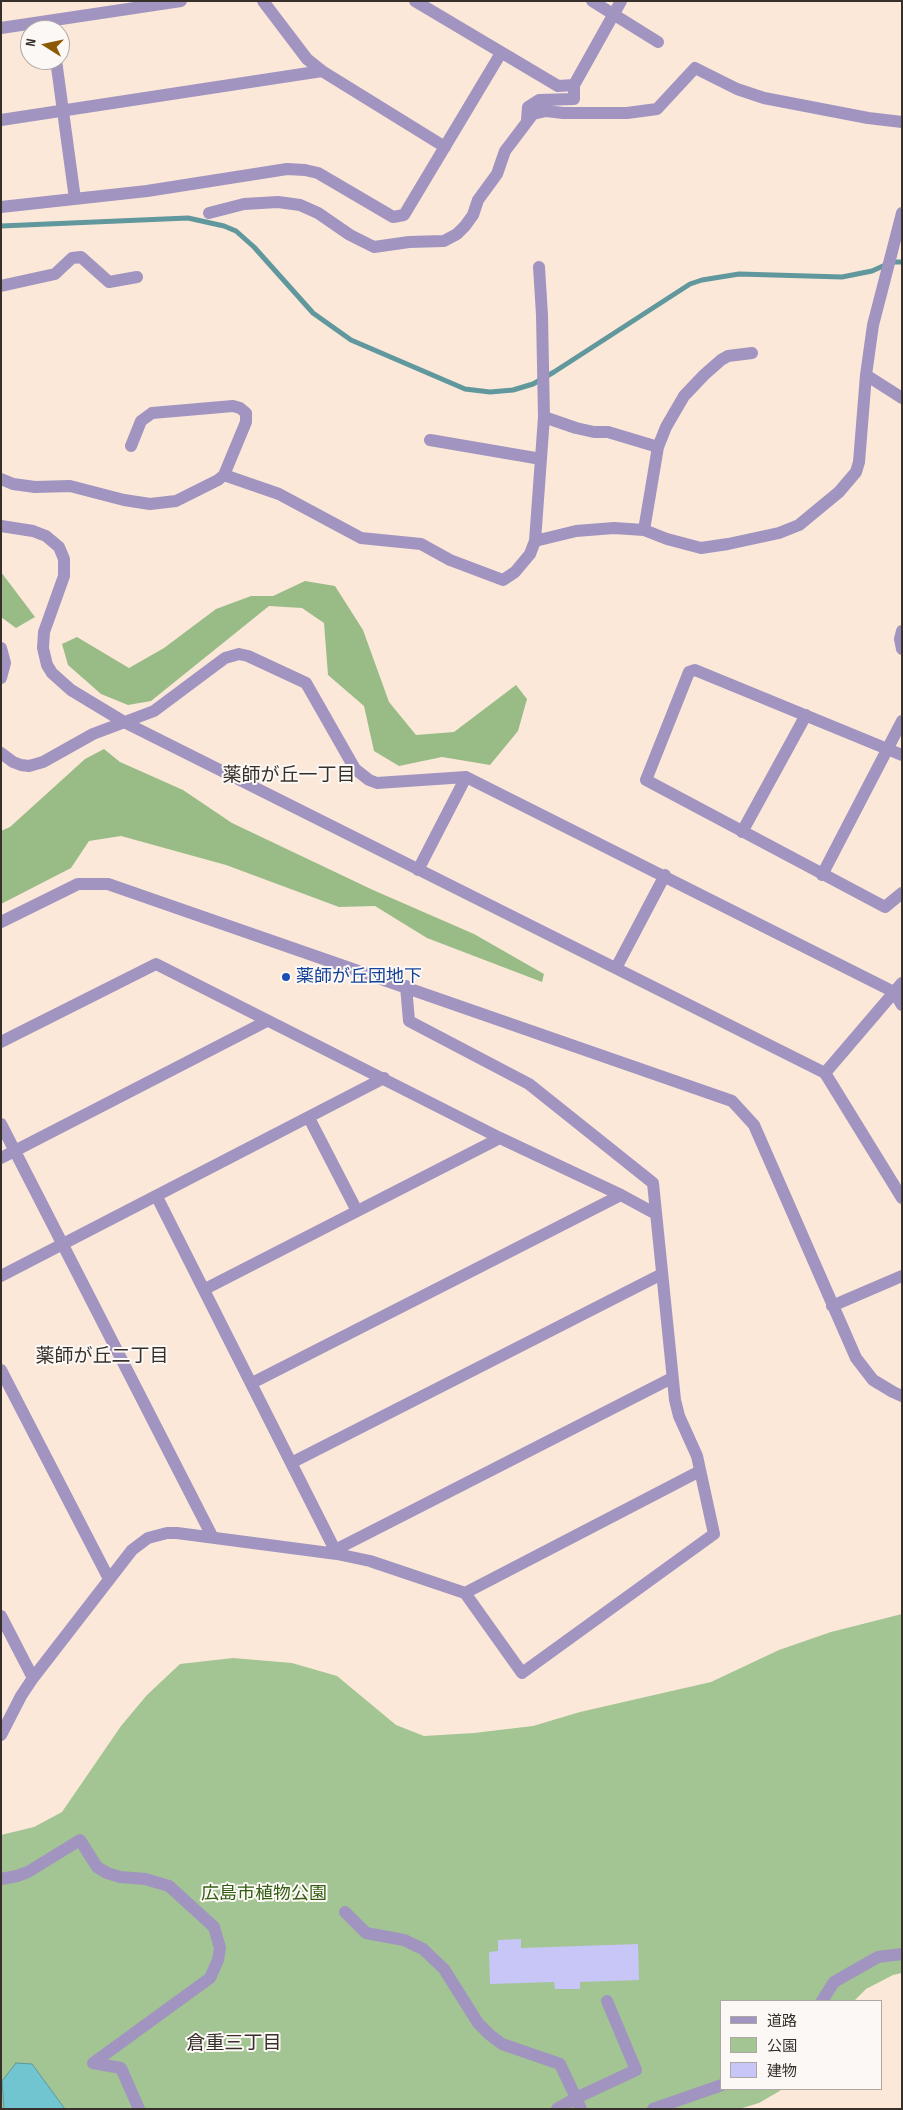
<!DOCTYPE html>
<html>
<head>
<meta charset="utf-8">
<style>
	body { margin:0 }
	#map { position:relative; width:903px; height:2110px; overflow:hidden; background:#fbe8d9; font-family:"Sofia Sans Condensed","Noto Sans JP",sans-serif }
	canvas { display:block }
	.frame { position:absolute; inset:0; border:2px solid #37302a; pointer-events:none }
	.legend { position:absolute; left:720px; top:2000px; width:162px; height:90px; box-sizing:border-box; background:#fcf8f5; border:1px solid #ada8a4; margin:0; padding:6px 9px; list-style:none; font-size:15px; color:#37302a }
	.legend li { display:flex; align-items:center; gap:10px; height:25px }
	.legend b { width:25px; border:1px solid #ada8a4 }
	.north { position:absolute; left:20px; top:20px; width:50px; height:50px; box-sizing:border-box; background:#fcf8f5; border:1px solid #ada8a4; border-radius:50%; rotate:280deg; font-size:14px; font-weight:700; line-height:20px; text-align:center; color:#37302a }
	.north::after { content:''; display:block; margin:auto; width:18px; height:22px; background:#8c5a05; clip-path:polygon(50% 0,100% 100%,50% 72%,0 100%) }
</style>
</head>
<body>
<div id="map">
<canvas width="903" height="2110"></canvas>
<div class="frame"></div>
<ul class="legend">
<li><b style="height:6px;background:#a194c0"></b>道路</li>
<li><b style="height:14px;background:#a3c493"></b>公園</li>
<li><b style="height:14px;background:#c8c6f6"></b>建物</li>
</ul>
<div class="north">N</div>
</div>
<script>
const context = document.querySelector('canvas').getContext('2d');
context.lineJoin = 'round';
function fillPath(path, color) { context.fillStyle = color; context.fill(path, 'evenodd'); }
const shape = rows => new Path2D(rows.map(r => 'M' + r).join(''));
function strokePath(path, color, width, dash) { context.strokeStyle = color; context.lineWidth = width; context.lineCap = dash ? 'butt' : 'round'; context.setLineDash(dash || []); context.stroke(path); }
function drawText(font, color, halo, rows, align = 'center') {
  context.font = font + ' "Sofia Sans Condensed","Noto Sans JP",sans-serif'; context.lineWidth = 4; context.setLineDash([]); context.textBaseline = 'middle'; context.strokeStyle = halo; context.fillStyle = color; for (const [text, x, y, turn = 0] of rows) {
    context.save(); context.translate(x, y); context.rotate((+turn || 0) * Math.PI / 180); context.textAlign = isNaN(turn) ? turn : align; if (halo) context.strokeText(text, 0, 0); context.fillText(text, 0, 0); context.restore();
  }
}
fillPath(shape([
	[902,1614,902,1973,893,1975,866,1989,854,2001,722,2001,722,2089,783,2089,759,2103,739,2109,1,2109,1,1835,34,1827,62,1812,121,1726,147,1695,180,1664,233,1658,292,1663,337,1676,396,1725,424,1736,474,1733,533,1726,580,1712,711,1682,779,1650,831,1632]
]), '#a3c493');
fillPath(shape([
	[1,572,35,617,16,628,1,617],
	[305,581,335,586,363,630,389,702,416,735,454,732,516,685,527,699,518,731,490,765,442,757,399,766,374,751,364,706,328,675,324,623,302,608,269,606,151,701,128,705,101,694,68,665,62,644,77,637,129,668,164,648,216,609,251,596,273,596],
	[104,749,120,762,183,790,232,823,373,890,474,934,544,974,542,982,427,938,375,906,339,907,226,865,121,836,89,841,71,868,1,904,1,831,10,827,85,759]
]), '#99bc87');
const water = shape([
	[16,2063,32,2064,65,2109,4,2109,2,2081,16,2063]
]);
fillPath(water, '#71c5d0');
strokePath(water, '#60989e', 1);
strokePath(shape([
	[1,226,188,218,224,226,236,231,254,247,313,313,351,340,465,389,490,392,513,390,533,384,554,372,690,284,702,280,739,274,842,277,872,271,892,262,902,262]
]), '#60989e', 5);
fillPath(shape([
	[521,1939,521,1948,638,1944,639,1980,580,1982,580,1989,555,1989,554,1982,490,1984,489,1952,498,1951,498,1940]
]), '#c8c6f6');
strokePath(shape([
	[263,1,307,59,322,71,445,147],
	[415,1,558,86,574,85,621,1],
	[592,1,658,42],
	[1,28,181,1],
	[56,60,75,199],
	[1,120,322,71],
	[527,120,528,107,539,100,574,99,574,85],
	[1,207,147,191,287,169,305,170,318,173,393,217,404,215,501,53],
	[209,213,244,204,278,202,300,205,318,213,350,235,374,247,409,242,444,241,457,234,465,226,473,215,478,200,497,174,505,151,533,114,546,111,563,113,627,113,657,109,695,68,737,89,764,98,868,118,902,122],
	[1,286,55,274,72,258,81,257,109,282,137,277],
	[866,375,902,398],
	[544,417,576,428,594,432,608,432,658,447],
	[430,440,541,459],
	[224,475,279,494,361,538,421,544,450,560,503,580,515,572,530,554,535,541,544,417,542,315,539,267],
	[1,479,13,484,35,487,70,486,124,500,150,504,176,501,218,480,224,475,246,422,246,413,240,408,233,406,152,413,141,421,131,446],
	[1,526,33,531,46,536,59,547,64,559,64,576,44,632,43,648,47,665,52,673,71,690,124,722,825,1073],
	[644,530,658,447,666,427,684,396,704,375,721,360,728,356,752,353],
	[535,541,576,531,614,528,644,530,667,539,701,548,728,544,779,533,799,525,839,492,856,472,859,462,866,375,873,325,902,213],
	[902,631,900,639,902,649],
	[1,648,5,663,1,678],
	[1,753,13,762,21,765,29,766,43,762,93,734,154,711,225,658,239,654,248,656,306,683,355,769,369,780,377,783,466,777,894,992,902,1005],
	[902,755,695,670,689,672,646,780,885,907,902,893],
	[742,832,806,715],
	[418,870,466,777],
	[822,875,902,721],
	[1,922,78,884,108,884,732,1101,754,1125,856,1358,873,1380,893,1392,902,1396],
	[616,968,665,875],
	[902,983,825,1073,902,1198],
	[1,1042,156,964,500,1138,621,1195,656,1214],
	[309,1118,357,1211],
	[1,1124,212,1536],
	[1,1158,267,1021],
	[157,1197,337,1554,370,1561,465,1593,522,1673,714,1534,697,1456,679,1416,675,1400,653,1183,529,1084,409,1021,406,986],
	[1,1276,384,1078],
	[205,1289,500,1138],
	[832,1306,902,1276],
	[1,1370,109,1579],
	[252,1383,621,1195],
	[293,1462,662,1274],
	[335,1550,672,1378],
	[465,1593,700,1471],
	[1,1616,33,1678],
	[1,1735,21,1696,33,1678,132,1550,148,1538,167,1533,177,1533,337,1554],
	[1,1879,17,1876,28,1872,80,1840,97,1867,107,1873,120,1877,145,1879,169,1886,214,1927,220,1948,218,1960,210,1978,93,2063,121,2068,139,2109],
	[345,1912,366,1933,404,1940,423,1949,444,1969,478,2023,490,2035,502,2044,560,2064,576,2098,636,2070,607,2001],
	[822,2001,834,1982,878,1957,902,1954],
	[557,2109,576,2098,581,2109],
	[653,2109,722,2085]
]), '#a194c0', 12);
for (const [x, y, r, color] of [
	[286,977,5,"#1a4fb4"]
]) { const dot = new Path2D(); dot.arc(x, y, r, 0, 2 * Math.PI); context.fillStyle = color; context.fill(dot); strokePath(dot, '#fcf8f5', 2); }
drawText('18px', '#164399', '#fcf8f5', [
	["薬師が丘団地下",296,977]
], 'left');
drawText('18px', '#325d12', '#fcf8f5', [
	["広島市植物公園",264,1894]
]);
drawText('19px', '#37302a', '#fcf8f5', [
	["薬師が丘一丁目",289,776],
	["薬師が丘二丁目",102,1357],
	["倉重三丁目",234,2044]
]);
</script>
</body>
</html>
